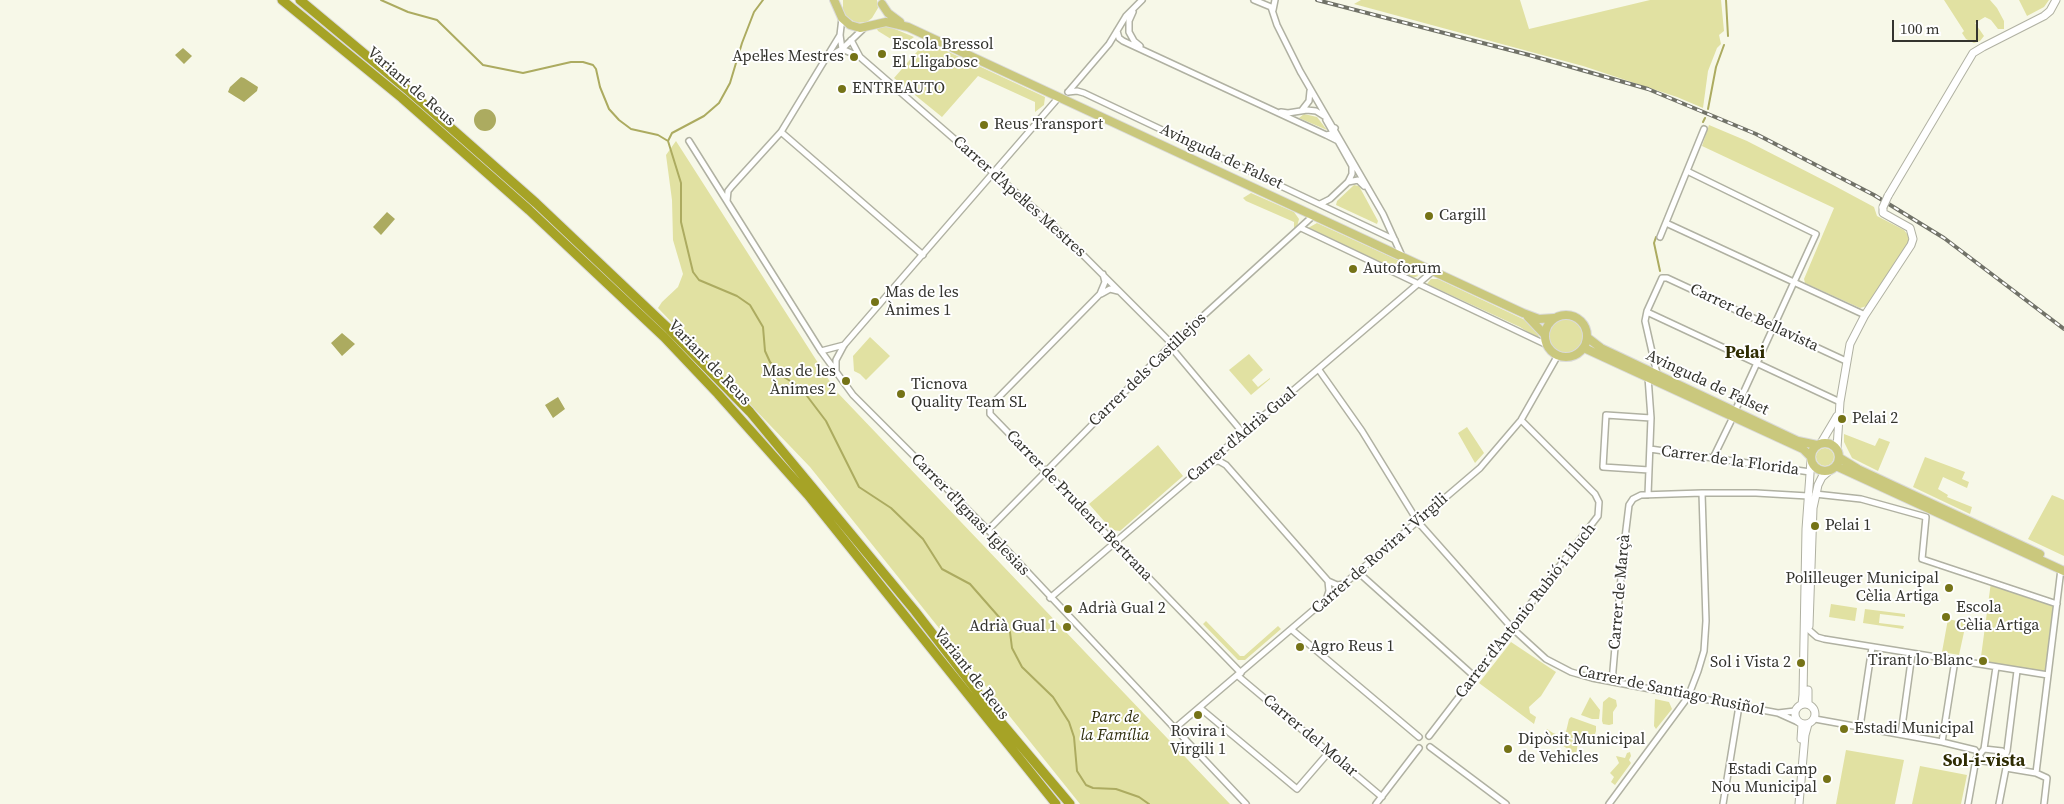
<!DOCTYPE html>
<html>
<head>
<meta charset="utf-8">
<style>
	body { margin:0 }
	#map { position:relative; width:2064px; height:804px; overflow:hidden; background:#f7f8e8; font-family:"Source Serif 4",serif }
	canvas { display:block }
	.scale { position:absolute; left:1892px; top:20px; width:86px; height:22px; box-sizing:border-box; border:2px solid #34342e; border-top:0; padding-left:6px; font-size:15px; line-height:18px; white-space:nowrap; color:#34342e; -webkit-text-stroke:4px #fff; paint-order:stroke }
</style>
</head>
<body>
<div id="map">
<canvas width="2064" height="804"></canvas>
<div class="scale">100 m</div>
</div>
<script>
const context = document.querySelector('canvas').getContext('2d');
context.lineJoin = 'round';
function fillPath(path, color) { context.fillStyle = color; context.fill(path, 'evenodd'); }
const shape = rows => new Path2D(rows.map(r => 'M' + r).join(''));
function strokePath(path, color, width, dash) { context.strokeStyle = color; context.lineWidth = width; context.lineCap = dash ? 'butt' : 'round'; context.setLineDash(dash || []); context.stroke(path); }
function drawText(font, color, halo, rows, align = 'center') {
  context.font = font + ' "Source Serif 4",serif'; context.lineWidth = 4; context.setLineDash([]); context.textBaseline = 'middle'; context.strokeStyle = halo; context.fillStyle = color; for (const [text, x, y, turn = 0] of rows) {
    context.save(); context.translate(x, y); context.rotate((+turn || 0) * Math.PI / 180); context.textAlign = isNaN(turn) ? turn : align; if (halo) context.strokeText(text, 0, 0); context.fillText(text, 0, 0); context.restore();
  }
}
fillPath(shape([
	[843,0,877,0,878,8,872,18,867,22,856,23,846,16,843,11],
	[1361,0,1520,0,1529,29,1650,0,1721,0,1724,31,1719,35,1721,44,1717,48,1708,71,1703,108,1677,97,1583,66,1354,4],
	[1944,0,1990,0,1997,8,2004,21,2004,29,1998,29,1991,20,1985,17,1975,23,1984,36,1980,41,1974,43,1966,39,1962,33,1964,31],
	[2019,0,2049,0,2044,7,2027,16],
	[883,26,890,27,914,37,906,43,893,37,891,39,878,31,877,29],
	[921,39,1045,97,1044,105,1035,112,1035,102,978,76,942,117,894,78,922,46,918,42],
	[1304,114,1317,117,1327,130,1299,118],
	[1709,125,1747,141,1833,185,1874,207,1877,216,1904,230,1908,235,1909,242,1867,306,1860,308,1805,283,1804,279,1834,208,1702,146],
	[676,141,836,391,1230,804,1080,804,810,467,658,308,662,302,678,287,683,274,673,240,672,200,666,155],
	[1354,185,1359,186,1378,221,1377,224,1336,205,1337,201],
	[1251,193,1294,212,1299,219,1297,227,1294,229,1294,222,1246,201,1243,198],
	[1317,223,1413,267,1418,276,1413,278,1308,228],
	[1431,279,1438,279,1525,320,1538,331,1539,339,1520,327,1427,284],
	'1549 336a17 17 0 1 1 34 0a17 17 0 1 1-34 0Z',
	[870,337,890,356,866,380,860,374,854,371,853,356],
	[1249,354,1263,370,1252,380,1258,387,1270,378,1270,379,1251,395,1229,370],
	[1467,427,1484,453,1475,463,1458,433],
	[1844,434,1875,446,1879,438,1890,442,1878,471,1852,458,1844,442],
	[1158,445,1183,476,1120,531,1112,530,1089,504],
	'1816 457a9 9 0 1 1 18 0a9 9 0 1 1-18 0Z',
	[1925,457,1965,472,1962,479,1969,482,1967,488,1943,477,1938,489,1948,495,1947,497,1972,507,1970,514,1913,487],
	[2052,495,2064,500,2064,556,2028,539],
	[1991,582,2057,604,2048,675,1980,664],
	[1831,604,1857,608,1855,621,1829,617],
	[1865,609,1905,614,1905,617,1880,614,1879,623,1904,626,1903,629,1863,623],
	[1948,619,1966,623,1959,655,1942,652],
	[1206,621,1240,656,1244,656,1278,626,1281,629,1245,660,1238,660,1203,624],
	[1511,642,1556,672,1541,696,1529,707,1530,713,1536,717,1534,724,1479,683],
	[1590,697,1600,710,1599,719,1592,719,1581,715],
	[1609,697,1616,700,1617,706,1613,712,1613,724,1609,725,1603,724,1602,721,1603,702],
	[1655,699,1669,702,1672,709,1656,729,1654,726],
	[1571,717,1596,726,1596,731,1595,734,1579,740,1565,736,1569,719],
	[1547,729,1553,733,1578,742,1576,755,1544,732],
	[1846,750,1904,760,1895,804,1836,804],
	[1630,752,1631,756,1629,760,1631,763,1615,785,1611,782,1614,777,1610,773,1619,763,1616,756,1625,758,1627,753],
	[1920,766,1967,775,1961,804,1912,804]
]), '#e1e1a2');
fillPath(shape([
	[183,48,192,56,184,64,175,55],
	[241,77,244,78,258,87,257,91,244,102,228,92,230,87],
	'474 120a11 11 0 1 1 22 0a11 11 0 1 1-22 0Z',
	[387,212,395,219,381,235,373,227],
	[342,333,355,344,342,356,331,343],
	[558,397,565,409,553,418,545,405]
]), '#acab60');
strokePath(shape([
	[381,0,408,12,437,20,483,65,523,73,571,62,583,62,593,65,596,69,600,87,609,109,619,120,631,129,658,135,668,141],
	[1726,0,1728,36],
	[1708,109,1716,67,1724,45],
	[1703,122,1705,118],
	[668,141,681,183,681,222,693,272,699,280,737,296,750,305,763,327,765,351,770,362,784,377,801,388,826,421,859,487,891,508,923,539,942,569,970,584,999,617,1010,632,1012,648,1022,667,1053,697,1069,722,1074,737,1077,771,1086,785,1093,788,1116,789,1139,797,1149,804],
	[668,141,672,133,704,116,719,103,730,83,742,43,754,12,763,0],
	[1656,237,1654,243,1660,271]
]), '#acab60', 2);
const street = shape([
	[1254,0,1271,7,1277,25,1301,73],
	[1273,10,1275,0],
	[1133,12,1129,21,1129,32,1134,41,1140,46],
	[842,18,840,35,842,49],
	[1117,31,1119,38,1123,41,1326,135,1331,134,1335,128],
	[851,40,860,57,1051,223,1172,344],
	[842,49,858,56],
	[830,56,842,49,863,29],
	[1300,71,1383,214,1402,256],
	[1068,92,1077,91,1084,93,1395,240],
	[1068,92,1109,44,1126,16,1142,0],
	[1302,110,1309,101,1310,91],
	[1281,112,1288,113,1307,110,1316,111,1327,118],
	[1326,120,1338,141],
	[781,132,923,255],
	[689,141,821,351,853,395,988,530,1246,804],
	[1687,171,1816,234,1735,411],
	[1348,182,1358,180,1364,186],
	[727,201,728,191,732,186,781,132,840,35],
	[1320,204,1330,199,1348,182,1352,174,1352,166,1338,141,1326,135],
	[1666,223,1865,315],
	[1301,228,1547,345],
	[1660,237,1704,129],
	[1103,274,1105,282,1100,294,993,403,990,408,990,414,1241,673],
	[1101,294,1110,289,1118,291],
	[1647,312,1840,402],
	[1170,346,1243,433],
	[821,351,844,345],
	[1319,370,1362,431,1418,522,1512,628,1546,659,1571,672,1592,678,1778,713,1798,722],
	[836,371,836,360,844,345,1059,97],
	[1657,374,1645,321,1647,311,1662,278,1667,278,1846,361],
	[1648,377,1651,418,1648,495],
	[1650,449,1810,472],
	[1713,458,1733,417],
	[1210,462,1219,461,1226,465,1328,581,1337,585,1344,584],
	[1649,470,1603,467,1606,415,1651,418],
	[1815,494,1861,499,1926,517,1922,559,2057,604],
	[988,530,1170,346,1314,215],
	[1359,573,1475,677],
	[1050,598,1433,271],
	[1326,600,1329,591,1328,581],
	[1292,630,1419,737],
	[1809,630,1817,637,1824,639,2048,675],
	[1238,676,1382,797],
	[1612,682,1623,554,1629,505,1633,499,1641,495,1702,493,1756,493,1808,496],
	[1200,708,1297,789,1329,752],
	[1778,713,1795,711],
	[1815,719,1942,742,1975,750,1983,761,1990,762,2002,763,2004,760],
	[1860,727,1872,647],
	[1174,729,1480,468,1521,420,1558,355],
	[1901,734,1912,654],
	[1429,736,1598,516,1599,502,1595,494,1521,420],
	[1942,742,1955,660],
	[1430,747,1506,804],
	[1984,749,2002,751,2005,755],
	[2006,768,2036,773,2047,778,2044,804],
	[2036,773,2061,569],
	[1376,804,1419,748],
	[1609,804,1688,697,1698,671,1704,651,1706,621,1702,493],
	[1723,804,1739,706],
	[1968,804,1976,759,1984,749,1996,667],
	[1999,804,2006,768,2004,760,2007,751,2017,671]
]);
const secondary = shape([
	[1888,196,1973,53,1983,47,2044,16,2050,11,2056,0],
	[1821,443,1837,416],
	[1837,448,1840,402,1850,344,1865,315,1911,245,1913,239,1910,228,1883,213,1883,207],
	[1809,626,1813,508,1818,485,1822,477,1830,470],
	'1795 714a10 10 0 1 1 20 0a10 10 0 1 1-20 0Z',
	[1802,704,1803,695,1806,529,1811,460],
	[1808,704,1808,690],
	[1801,739,1802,724],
	[1799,804,1805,735,1808,724]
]);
const primary = shape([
	[834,0,842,18,850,25,860,28,886,22,908,27,1523,313,1539,319,1554,318],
	[882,4,888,13,900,22],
	'1545 336a21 21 0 1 1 42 0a21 21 0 1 1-42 0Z',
	[1528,317,1545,335],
	[1588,338,1601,348,1798,441,1817,445],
	[1584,348,1803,449,1811,457],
	'1811 457a14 14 0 1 1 28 0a14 14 0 1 1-28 0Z',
	[1840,458,1858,469,2040,554],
	[1836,466,2064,571]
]);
const highway = shape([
	[282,0,402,98,529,210,664,337,718,394,808,495,1056,804],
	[300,0,409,91,536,203,669,329,750,412,915,611,1000,721,1070,804]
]);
strokePath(street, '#b0b1a2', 8);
strokePath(secondary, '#b0b1a2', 9);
strokePath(primary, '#dadad9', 10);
strokePath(highway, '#dadad9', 11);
strokePath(street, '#fff', 5);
strokePath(secondary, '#fff', 7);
strokePath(primary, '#cac87d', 8);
strokePath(highway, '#a6a326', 9);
const rail = shape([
	[1317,0,1529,55,1648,89,1756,134,1874,195,1944,238,2064,329]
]);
strokePath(rail, '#717268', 4);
strokePath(rail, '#fff', 2, [5.5]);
const secondaryBridge = shape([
	[1883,207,1888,196]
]);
strokePath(secondaryBridge, '#b0b1a2', 9, []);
strokePath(secondaryBridge, '#fff', 7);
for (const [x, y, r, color] of [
	[882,54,5,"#757317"],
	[854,57,5,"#757317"],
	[842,89,5,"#757317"],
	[984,125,5,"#757317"],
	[1429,216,5,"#757317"],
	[1353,269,5,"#757317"],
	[875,302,5,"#757317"],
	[846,381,5,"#757317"],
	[901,394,5,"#757317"],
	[1842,419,5,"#757317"],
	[1815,526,5,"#757317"],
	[1949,588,5,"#757317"],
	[1068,609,5,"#757317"],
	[1946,617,5,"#757317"],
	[1067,627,5,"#757317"],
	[1300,647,5,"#757317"],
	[1983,661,5,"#757317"],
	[1801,663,5,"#757317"],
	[1198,715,5,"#757317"],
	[1844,729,5,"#757317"],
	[1508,749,5,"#757317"],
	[1827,779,5,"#757317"]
]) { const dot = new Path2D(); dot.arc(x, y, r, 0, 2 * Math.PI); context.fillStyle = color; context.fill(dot); strokePath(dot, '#fff', 2); }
drawText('16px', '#34342e', '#fff', [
	["Escola Bressol",892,45],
	["El Lligabosc",892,63],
	["Apel·les Mestres",844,57,"right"],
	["ENTREAUTO",852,89],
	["Reus Transport",994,125],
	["Cargill",1439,216],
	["Autoforum",1363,269],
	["Mas de les",885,293],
	["Ànimes 1",885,311],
	["Mas de les",836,372,"right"],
	["Ànimes 2",836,390,"right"],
	["Ticnova",911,385],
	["Quality Team SL",911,403],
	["Pelai 2",1852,419],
	["Pelai 1",1825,526],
	["Polilleuger Municipal",1939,579,"right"],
	["Cèlia Artiga",1939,597,"right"],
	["Escola",1956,608],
	["Cèlia Artiga",1956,626],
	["Adrià Gual 2",1078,609],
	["Adrià Gual 1",1057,627,"right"],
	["Agro Reus 1",1310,647],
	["Tirant lo Blanc",1973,661,"right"],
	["Sol i Vista 2",1791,663,"right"],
	["Estadi Municipal",1854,729],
	["Rovira i",1198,732,"center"],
	["Virgili 1",1198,750,"center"],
	["Dipòsit Municipal",1518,740],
	["de Vehicles",1518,758],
	["Estadi Camp",1817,770,"right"],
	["Nou Municipal",1817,788,"right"]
], 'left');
drawText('16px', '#34342e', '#fff', [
	["Variant de Reus",411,87,41],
	["Avinguda de Falset",1221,157,25],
	["Carrer d'Apel·les Mestres",1019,197,42],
	["Carrer de Bellavista",1754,318,25],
	["Variant de Reus",709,363,46],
	["Carrer dels Castillejos",1148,370,-44],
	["Avinguda de Falset",1707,383,25],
	["Carrer d'Adrià Gual",1242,435,-40],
	["Carrer de la Florida",1730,461,8],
	["Carrer de Prudenci Bertrana",1079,506,46],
	["Carrer d'Ignasi Iglesias",970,515,46],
	["Carrer de Rovira i Virgili",1380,554,-41],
	["Carrer de Marçà",1620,592,-85],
	["Carrer d'Antonio Rubió i Lluch",1526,611,-52],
	["Variant de Reus",971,674,52],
	["Carrer de Santiago Rusiñol",1671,691,12],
	["Carrer del Molar",1310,736,40]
]);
drawText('italic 16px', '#2d2c0a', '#fff', [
	["Parc de",1115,718],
	["la Família",1115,736]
]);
drawText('bold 18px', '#2e2c02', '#fff', [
	["Pelai",1745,353],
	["Sol-i-vista",1984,761]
]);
</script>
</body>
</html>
